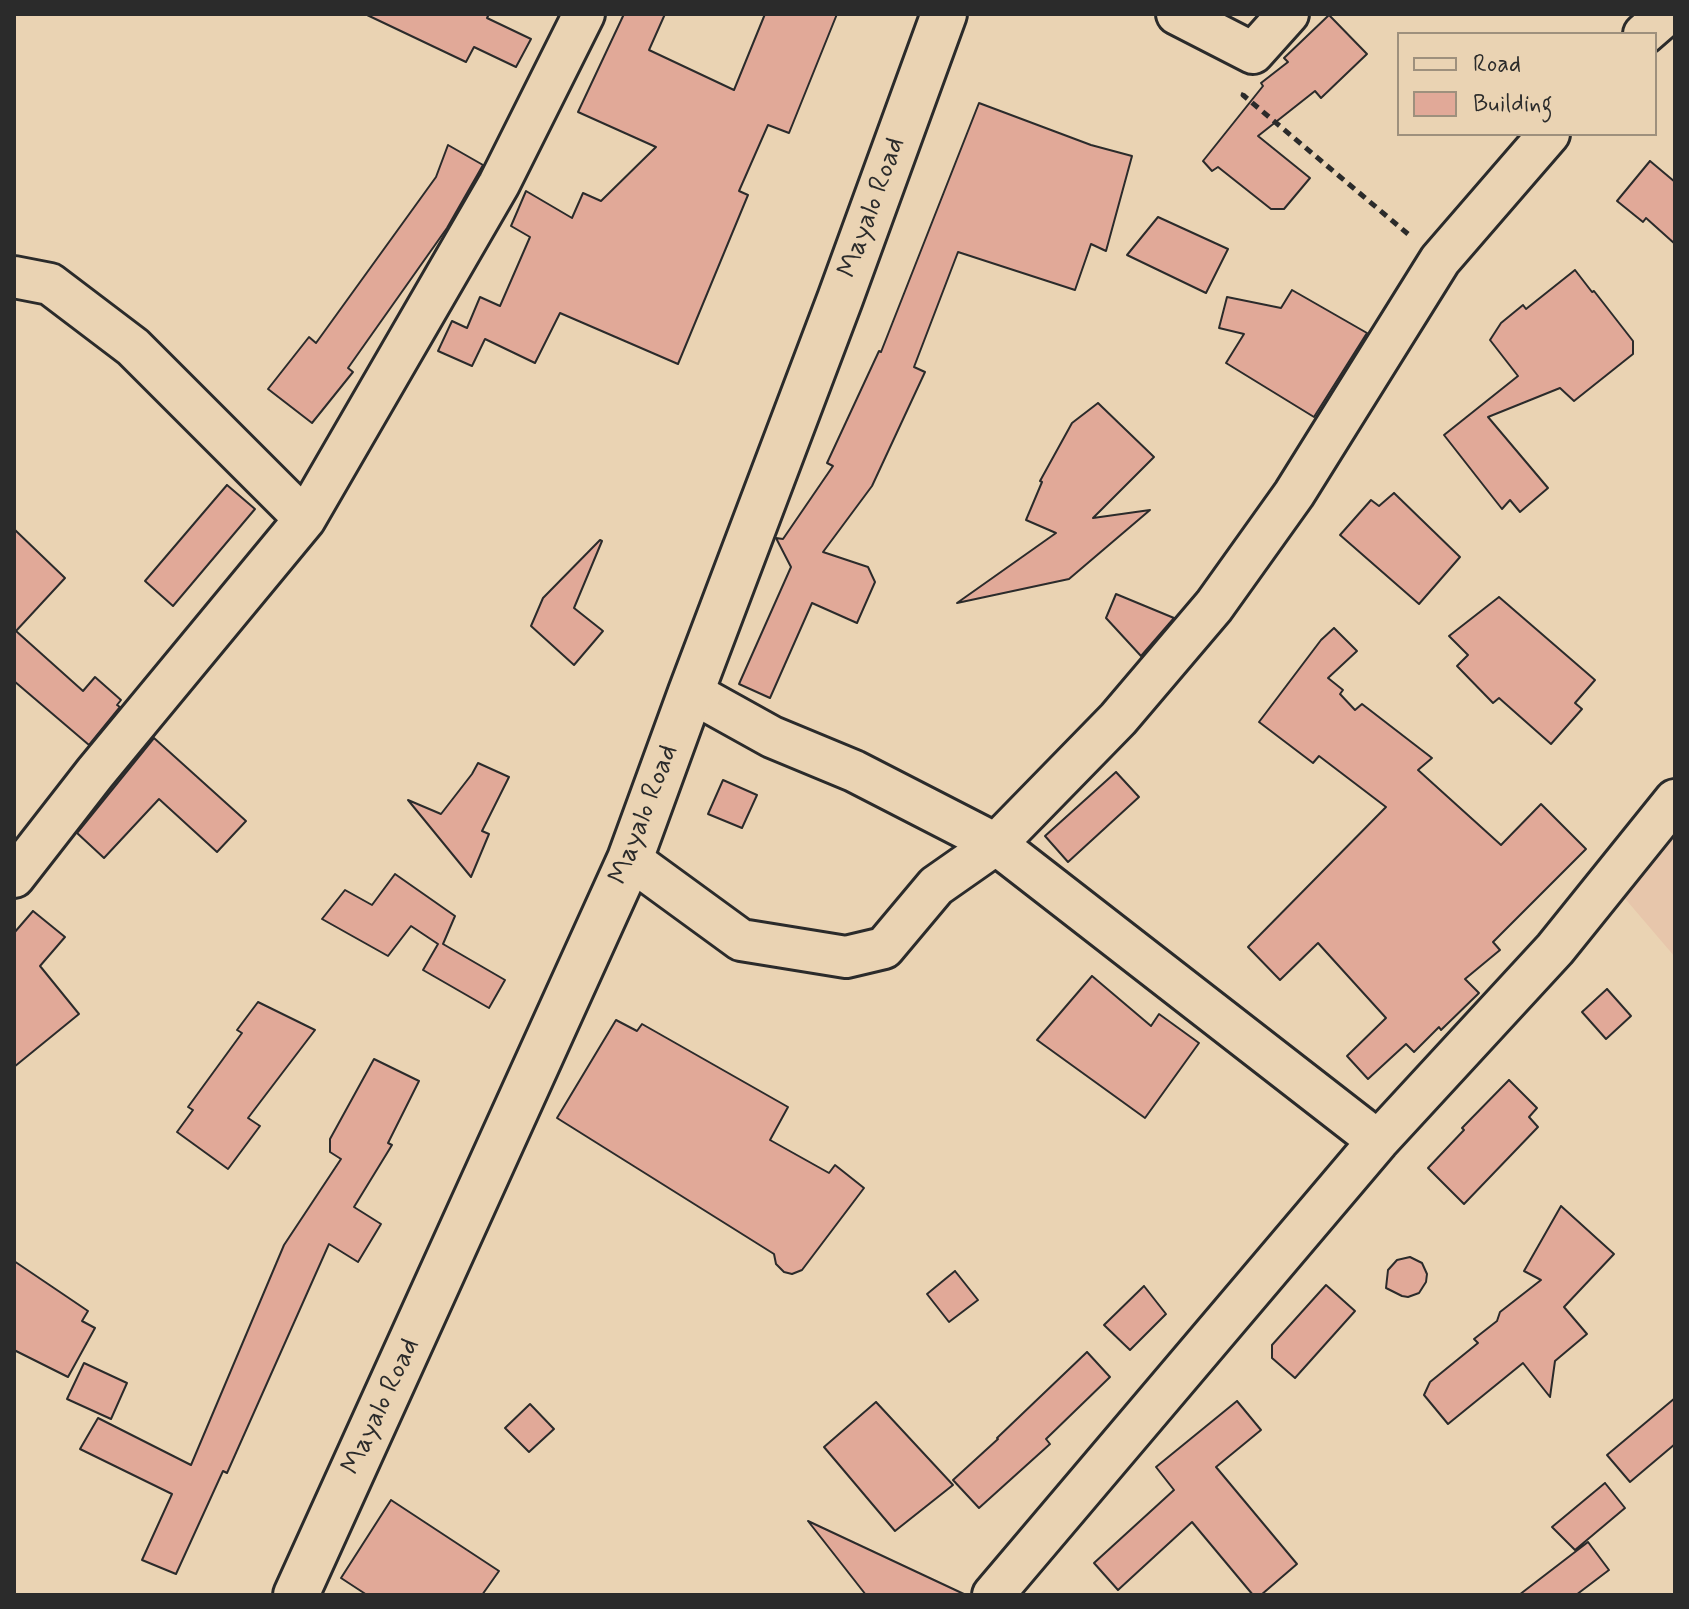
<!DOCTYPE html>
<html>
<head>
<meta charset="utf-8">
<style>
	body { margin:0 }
	#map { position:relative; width:1689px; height:1609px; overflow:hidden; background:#ead3b3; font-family:Mynerve,sans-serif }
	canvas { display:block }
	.frame { position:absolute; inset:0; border:16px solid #2b2b2b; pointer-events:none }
	.legend { position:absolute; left:1397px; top:32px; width:260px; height:104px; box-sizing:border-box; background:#ead3b3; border:2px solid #9e907d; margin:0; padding:10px 14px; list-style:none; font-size:24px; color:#2b2b2b }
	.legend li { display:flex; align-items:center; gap:16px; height:40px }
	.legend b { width:40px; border:2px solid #9e907d }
</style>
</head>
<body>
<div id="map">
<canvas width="1689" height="1609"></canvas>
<div class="frame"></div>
<ul class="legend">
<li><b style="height:10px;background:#ead3b3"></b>Road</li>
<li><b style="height:22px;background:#e1a998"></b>Building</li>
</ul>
</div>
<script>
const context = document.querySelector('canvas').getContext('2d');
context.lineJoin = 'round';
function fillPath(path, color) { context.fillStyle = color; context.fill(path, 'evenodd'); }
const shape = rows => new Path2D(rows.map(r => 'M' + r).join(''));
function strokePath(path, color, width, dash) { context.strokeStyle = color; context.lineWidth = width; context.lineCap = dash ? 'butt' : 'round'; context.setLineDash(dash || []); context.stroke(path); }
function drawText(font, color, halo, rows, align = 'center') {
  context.font = font + ' Mynerve,sans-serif'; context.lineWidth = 6; context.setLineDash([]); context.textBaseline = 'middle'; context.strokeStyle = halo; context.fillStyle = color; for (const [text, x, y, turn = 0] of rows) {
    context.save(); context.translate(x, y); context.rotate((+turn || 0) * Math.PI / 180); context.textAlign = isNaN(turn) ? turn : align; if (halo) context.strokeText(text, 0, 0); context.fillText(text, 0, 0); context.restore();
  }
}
fillPath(shape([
	[1675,812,1675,957,1616,888]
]), '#e7c6ab');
const building = shape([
	[365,14,489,14,487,18,531,39,516,67,474,47,466,62,365,14],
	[624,14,665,14,649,50,734,90,765,14,837,14,789,133,768,125,739,191,748,195,678,364,560,313,535,363,485,339,472,366,438,351,452,321,467,328,480,297,500,306,530,237,511,226,526,191,572,218,583,193,601,201,656,147,578,112,624,14],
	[1329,15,1367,54,1321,98,1315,91,1258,136,1310,178,1284,209,1271,209,1218,167,1212,171,1203,161,1263,86,1261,83,1288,62,1284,58,1329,15],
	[979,103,1091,145,1132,156,1106,251,1091,244,1075,290,958,252,914,367,925,372,872,486,823,552,868,567,875,582,857,623,812,603,770,698,739,684,791,567,776,538,783,539,833,466,827,463,879,351,881,352,979,103],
	[448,145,483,165,447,228,348,368,353,372,312,423,268,389,309,337,316,343,436,177,448,145],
	[1650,161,1675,182,1675,244,1646,218,1643,222,1617,201,1650,161],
	[1158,217,1228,249,1206,293,1127,255,1158,217],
	[1575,270,1592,292,1594,291,1633,341,1633,354,1574,401,1560,388,1488,417,1548,488,1520,512,1510,500,1502,509,1444,435,1518,376,1490,340,1501,323,1523,305,1526,309,1575,270],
	[1292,290,1367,333,1314,417,1226,363,1244,334,1219,328,1227,297,1281,308,1292,290],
	[1098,403,1154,457,1093,518,1150,510,1069,579,957,603,1056,533,1026,520,1042,482,1040,481,1072,423,1098,403],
	[227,485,255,509,173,606,145,581,227,485],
	[1394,493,1460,557,1419,604,1340,535,1371,500,1379,506,1394,493],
	[14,529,65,578,16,631,83,691,95,677,121,700,117,705,120,707,89,745,14,681,14,529],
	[600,540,602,541,574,608,603,631,574,665,531,626,543,598,600,540],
	[1116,594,1174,618,1141,656,1106,618,1116,594],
	[1499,597,1595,680,1575,703,1582,709,1551,744,1499,698,1493,703,1457,666,1468,655,1449,636,1499,597],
	[1334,628,1357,651,1328,678,1343,690,1340,694,1355,710,1362,704,1432,758,1418,770,1501,845,1541,804,1586,849,1493,942,1500,950,1465,979,1479,993,1441,1030,1439,1027,1414,1052,1406,1044,1368,1079,1347,1056,1386,1018,1318,943,1280,980,1248,947,1386,807,1319,756,1313,763,1259,722,1321,640,1334,628],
	[154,738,246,821,217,852,159,799,104,858,77,833,154,738],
	[478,763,509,777,482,831,489,834,471,877,408,800,441,814,472,774,478,763],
	[1116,772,1139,797,1068,862,1045,836,1116,772],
	[723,780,757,795,742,828,708,814,723,780],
	[395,874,455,916,443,944,505,980,489,1008,423,970,438,944,411,926,388,956,322,919,345,890,372,905,395,874],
	[33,911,65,937,40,966,79,1014,14,1067,14,933,33,911],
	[1092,976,1151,1026,1159,1014,1199,1043,1145,1118,1037,1040,1092,976],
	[1607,989,1631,1016,1606,1039,1582,1012,1607,989],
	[258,1002,315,1030,248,1118,260,1126,228,1169,177,1132,193,1110,188,1107,242,1033,237,1030,258,1002],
	[616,1020,637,1031,642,1024,788,1107,770,1140,829,1173,835,1165,864,1188,802,1270,792,1274,784,1272,776,1264,774,1254,557,1118,616,1020],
	[374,1059,419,1081,388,1143,392,1145,354,1207,381,1224,358,1262,329,1244,227,1473,223,1471,176,1574,142,1560,172,1494,80,1449,98,1418,191,1465,284,1245,341,1159,330,1152,330,1139,374,1059],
	[1509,1080,1537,1108,1529,1117,1538,1127,1464,1204,1428,1168,1464,1130,1462,1128,1509,1080],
	[1561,1206,1614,1254,1564,1307,1587,1334,1555,1361,1550,1397,1523,1363,1448,1424,1424,1395,1430,1382,1478,1343,1474,1339,1497,1321,1500,1312,1541,1280,1524,1271,1561,1206],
	[1410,1257,1422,1263,1427,1274,1426,1282,1419,1293,1408,1297,1402,1296,1386,1288,1388,1270,1397,1260,1410,1257],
	[14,1261,88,1311,82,1321,95,1328,68,1377,14,1350,14,1261],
	[955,1271,978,1300,949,1322,927,1294,955,1271],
	[1326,1285,1355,1311,1295,1378,1272,1358,1272,1345,1326,1285],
	[1144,1286,1166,1314,1130,1350,1104,1325,1144,1286],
	[1087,1352,1110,1377,1046,1439,1050,1444,979,1508,953,1480,998,1439,997,1438,1087,1352],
	[84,1363,127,1383,111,1419,67,1399,84,1363],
	[1675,1398,1675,1444,1630,1482,1607,1455,1675,1398],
	[1237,1401,1261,1430,1216,1467,1297,1564,1261,1595,1253,1595,1192,1522,1118,1590,1094,1563,1174,1490,1156,1467,1237,1401],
	[876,1402,953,1485,895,1531,824,1447,876,1402],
	[530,1404,554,1429,529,1452,505,1428,530,1404],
	[1605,1483,1625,1508,1575,1550,1552,1527,1605,1483],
	[391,1500,499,1571,482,1595,367,1595,341,1578,391,1500],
	[808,1521,966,1595,866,1595,808,1521],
	[1588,1542,1609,1570,1576,1595,1519,1595,1588,1542]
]);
fillPath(building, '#e1a998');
strokePath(building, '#2b2b2b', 2);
const minor = shape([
	[1177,14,1253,53,1288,14],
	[1644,34,1667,14],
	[14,277,50,284,133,347,305,519],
	[691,692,772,737,854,771,996,844,1378,1141],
	[630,859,741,940,846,957,884,948,936,886,996,844,1118,719,1214,606,1294,494,1440,260,1549,134],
	[14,877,95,773,305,519,499,184,584,14],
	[993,1595,1378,1141,1555,949,1675,800]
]);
const tertiary = shape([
	[296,1595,630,859,691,692,840,299,944,14]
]);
strokePath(minor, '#2b2b2b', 46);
strokePath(tertiary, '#2b2b2b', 50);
strokePath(shape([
	[1244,93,1243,95,1408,234]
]), '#2b2b2b', 5, [8, 6]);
strokePath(minor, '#ead3b3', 40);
strokePath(tertiary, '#ead3b3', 44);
drawText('28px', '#2b2b2b', '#ead3b3', [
	["Mayalo Road",873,208,-70],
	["Mayalo Road",645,815,-69],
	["Mayalo Road",382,1407,-65]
]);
</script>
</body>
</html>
